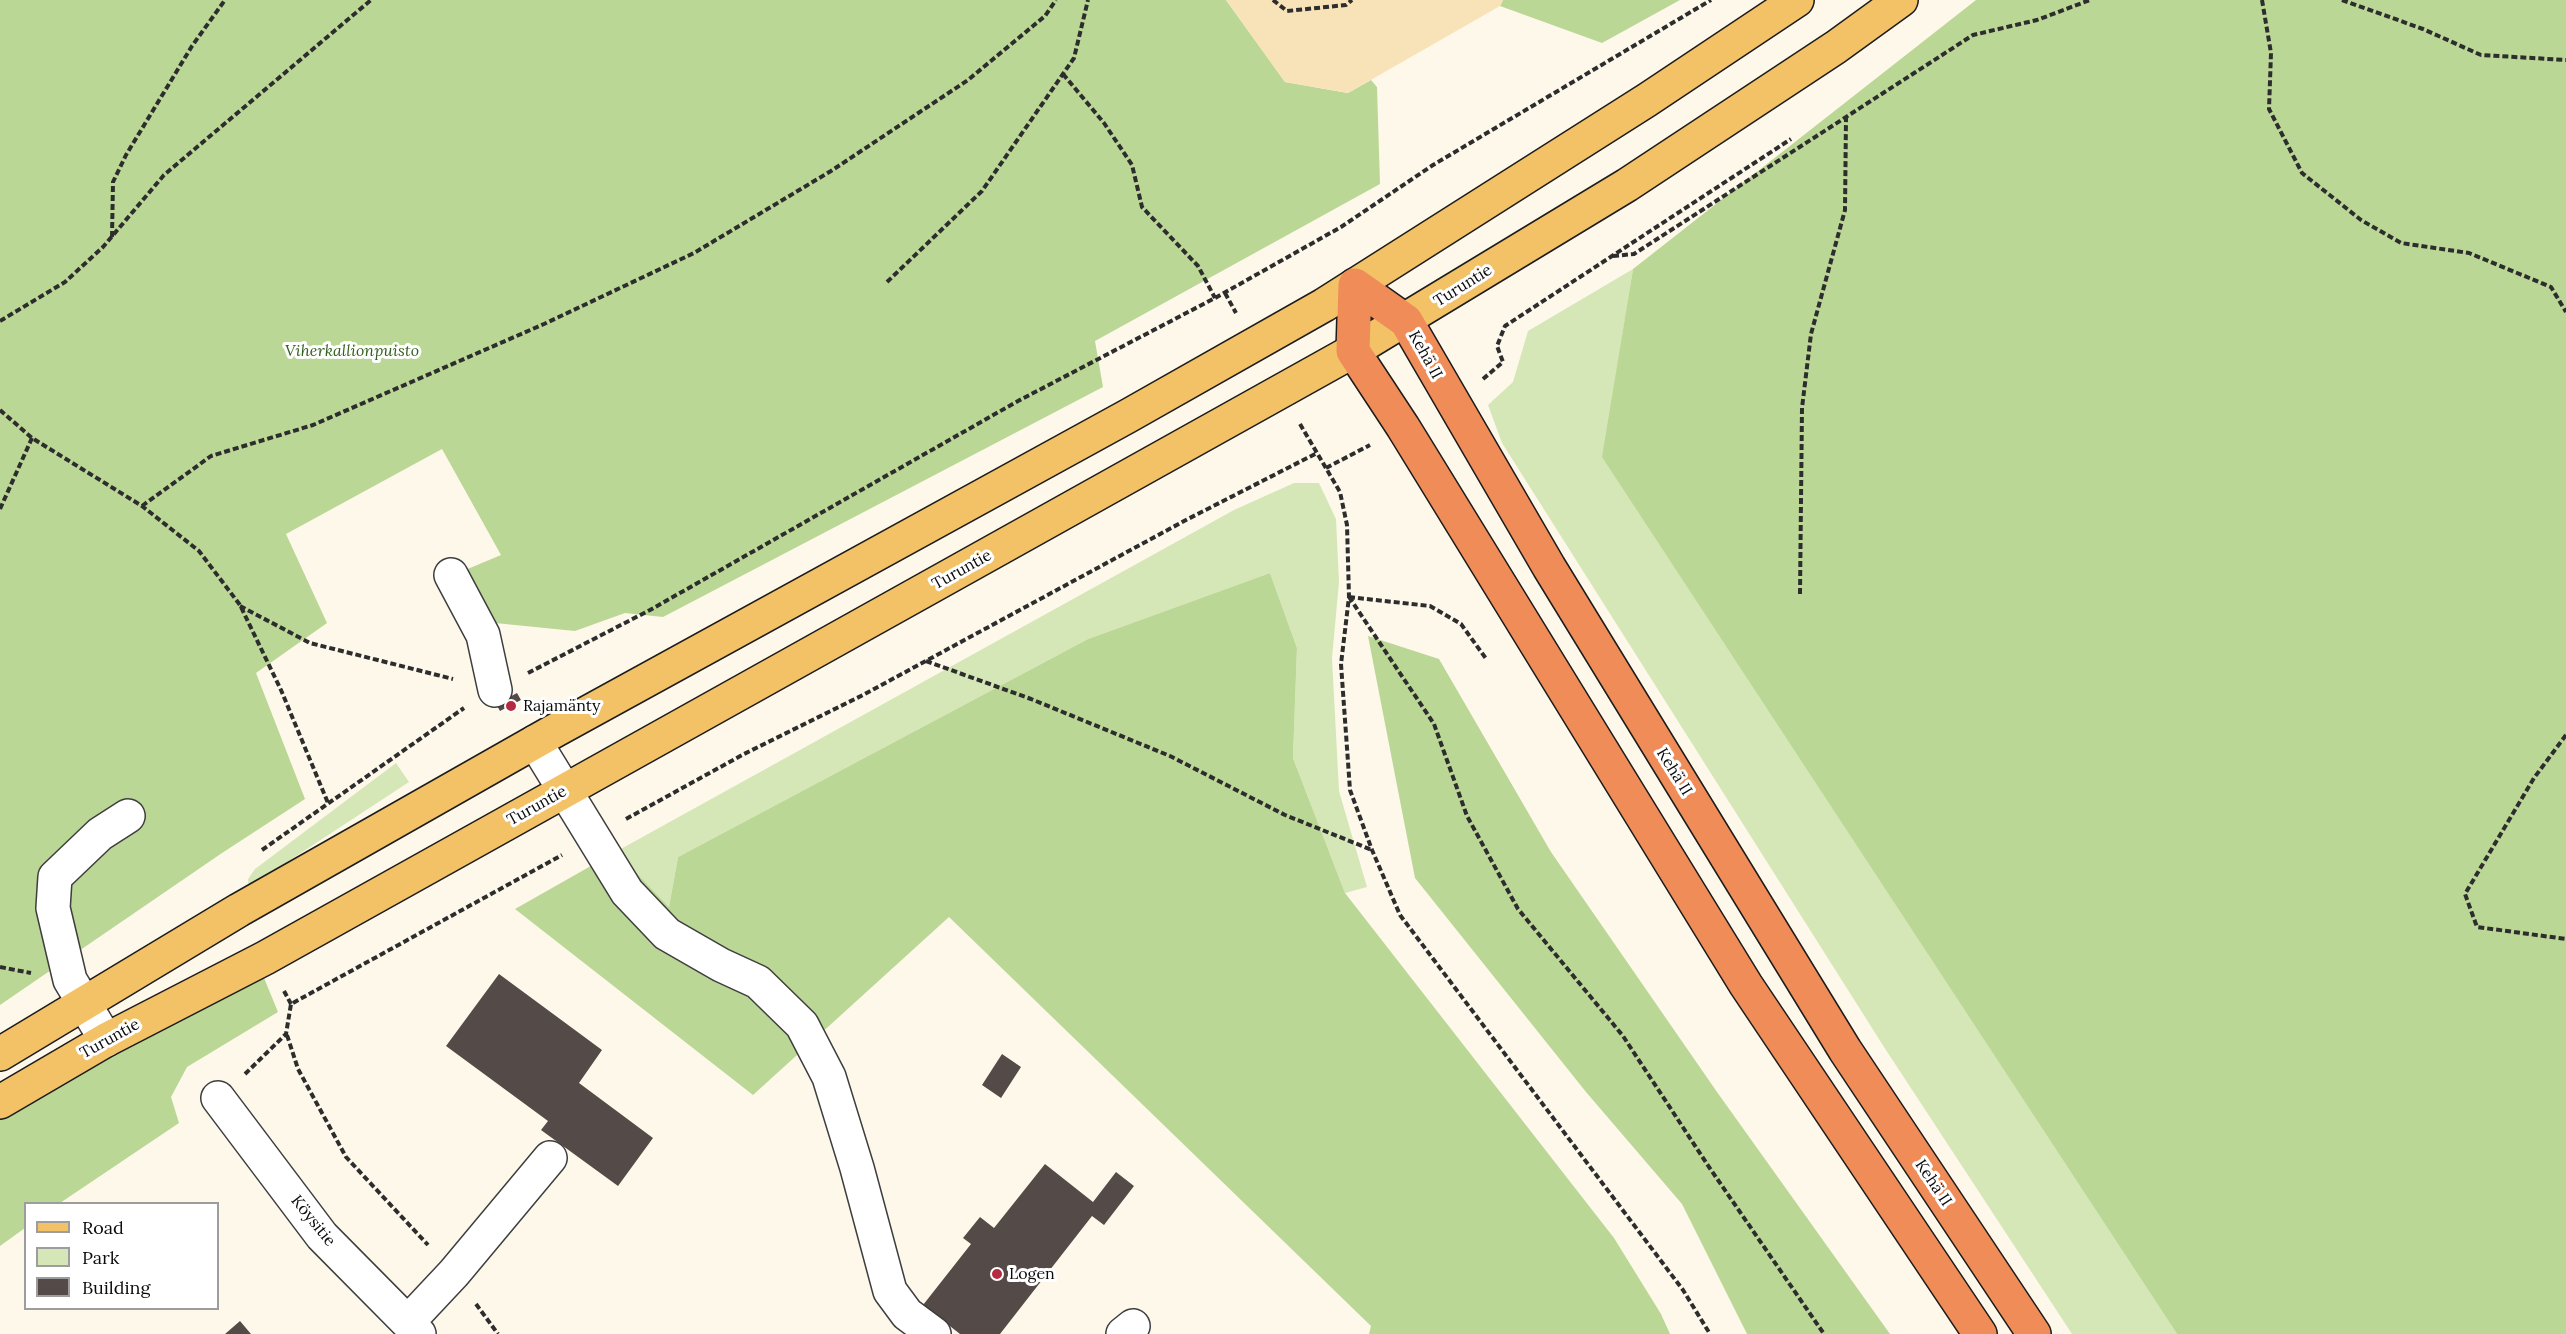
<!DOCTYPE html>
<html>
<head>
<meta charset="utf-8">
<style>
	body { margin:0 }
	#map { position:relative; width:2566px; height:1334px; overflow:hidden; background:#fef8eb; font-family:Lora,serif }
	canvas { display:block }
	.legend { position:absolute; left:24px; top:1202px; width:195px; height:108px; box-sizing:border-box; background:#fff; border:2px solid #9d9d9d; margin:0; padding:8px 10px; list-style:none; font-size:18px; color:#0b0b0b }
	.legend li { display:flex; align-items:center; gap:12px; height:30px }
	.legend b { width:30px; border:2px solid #9d9d9d }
</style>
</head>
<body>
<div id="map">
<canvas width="2566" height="1334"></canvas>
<ul class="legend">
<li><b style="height:8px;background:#f3c166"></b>Road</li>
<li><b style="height:16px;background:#d5e7b6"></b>Park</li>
<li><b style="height:16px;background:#544b48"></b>Building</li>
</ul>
</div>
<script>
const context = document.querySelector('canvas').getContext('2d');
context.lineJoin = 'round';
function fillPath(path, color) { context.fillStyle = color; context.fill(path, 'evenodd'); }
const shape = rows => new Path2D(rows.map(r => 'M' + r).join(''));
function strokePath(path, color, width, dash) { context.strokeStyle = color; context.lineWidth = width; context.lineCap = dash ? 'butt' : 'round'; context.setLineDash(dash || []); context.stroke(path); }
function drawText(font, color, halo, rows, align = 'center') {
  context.font = font + ' Lora,serif'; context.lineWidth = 6; context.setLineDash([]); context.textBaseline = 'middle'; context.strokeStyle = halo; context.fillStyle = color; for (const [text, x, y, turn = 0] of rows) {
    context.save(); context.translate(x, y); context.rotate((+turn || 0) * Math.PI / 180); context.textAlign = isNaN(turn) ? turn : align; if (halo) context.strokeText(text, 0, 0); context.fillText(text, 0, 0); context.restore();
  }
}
fillPath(shape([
	[1633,269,1603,457,2177,1334,2072,1334,1884,1047,1502,443,1488,405,1513,382,1528,331],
	[1294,483,1319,483,1336,519,1339,582,1332,658,1339,791,1367,887,1345,893,1293,758,1297,648,1270,573,1088,639,678,857,669,907,628,864,619,850,1234,510],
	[396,763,409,782,249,887,248,879,255,869]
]), '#d5e7b6');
fillPath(shape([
	[0,0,1226,0,1285,82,1348,93,1371,80,1377,87,1380,184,1095,341,1103,387,663,617,625,613,575,631,495,623,474,602,458,573,501,555,442,449,286,534,327,623,256,673,305,799,222,853,0,1005],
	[1503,0,1680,0,1602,43,1500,6],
	[1976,0,2566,0,2566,1334,2177,1334,1602,457,1633,269],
	[1270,573,1297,648,1293,758,1345,893,1614,1238,1661,1314,1670,1334,1369,1334,1371,1326,949,917,753,1095,515,909,619,850,628,864,669,907,678,857,1088,639],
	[1368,636,1439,659,1551,852,1717,1092,1890,1334,1747,1334,1682,1204,1586,1092,1415,878],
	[262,973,278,1012,187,1067,171,1097,179,1123,60,1203,26,1204,25,1228,0,1246,0,1116]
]), '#bbd796');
fillPath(shape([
	[1226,0,1503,0,1500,6,1348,93,1285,82]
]), '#f8e3b9');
fillPath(shape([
	[517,693,521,700,500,711,496,704],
	[499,974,602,1050,579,1083,653,1138,618,1186,541,1130,548,1121,446,1046],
	[1002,1054,1021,1067,1001,1098,982,1085],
	[1045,1164,1093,1202,1116,1172,1134,1186,1104,1225,1092,1216,1000,1334,960,1334,923,1305,971,1244,963,1238,980,1217,994,1228],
	[240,1321,251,1334,225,1334]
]), '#544b48');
const minor = shape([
	[451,575,483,635,495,690],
	[535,742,627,892,667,934,721,965,758,982,802,1025,829,1077,857,1168,890,1291,907,1314,934,1334],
	[106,1040,70,980,53,908,55,877,100,834,128,816],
	[218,1098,322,1236,419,1334],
	[408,1322,454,1273,550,1158],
	[1123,1334,1133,1326]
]);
const major = shape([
	[0,1054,239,910,556,730,1128,416,1324,305,1647,100,1797,0],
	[0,1102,106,1040,265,958,1353,351,1627,185,1836,47,1901,0]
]);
const highway = shape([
	[1355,285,1406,321,1549,567,1845,1050,2034,1334],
	[1355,285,1353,351,1403,427,1746,985,1980,1334]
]);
strokePath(minor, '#3e3e3e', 36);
strokePath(major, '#1c1c1c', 36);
strokePath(highway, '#1c1c1c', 36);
strokePath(shape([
	[1273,0,1287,11,1346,5,1352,0],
	[2262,0,2271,53,2269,109,2302,173,2361,220,2401,243,2469,253,2551,287,2566,312],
	[2342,0,2423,29,2481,55,2566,60],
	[1063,74,1104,123,1132,165,1142,207,1198,266,1215,298],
	[112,237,113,182,126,155,192,46,225,0],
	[1613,256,1634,254,1973,35,2037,20,2090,0],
	[887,282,982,191,1074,58,1088,0],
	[1225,293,1236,313],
	[0,321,65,282,103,247,164,175,371,0],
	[1483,379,1503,362,1497,346,1505,326,1791,139],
	[0,410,32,438,142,506,199,551,240,605,281,690,328,803],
	[1300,424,1340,492,1347,525,1349,597,1341,664,1350,790,1372,850,1400,915,1683,1290,1710,1334],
	[1326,468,1370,445],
	[142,506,211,456,313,425,544,324,694,253,831,171,968,80,1045,16,1056,0],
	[0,509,32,438],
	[1800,594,1802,408,1811,334,1845,210,1846,118],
	[1349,597,1434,724,1467,816,1518,909,1623,1036,1709,1167,1824,1334],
	[1349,597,1430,606,1461,624,1487,660],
	[240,606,310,643,453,679],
	[926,661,1031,699,1170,756,1285,815,1372,850],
	[528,673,650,610,1018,401,1215,298,1341,227,1433,165,1711,0],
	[2566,735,2534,778,2465,894,2477,927,2566,939],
	[626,819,744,754,863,695,1186,520,1317,453],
	[262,850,464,708],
	[0,967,31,973],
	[284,991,291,1004],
	[287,1035,298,1069,346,1157,428,1245],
	[245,1074,286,1034,291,1004,562,855],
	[476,1304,498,1334]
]), '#2d2d2d', 4, [6, 3]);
strokePath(minor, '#fff', 33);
strokePath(major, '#f3c166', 33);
strokePath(highway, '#ef8c58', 33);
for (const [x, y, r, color] of [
	[511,706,6,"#b52a40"],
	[997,1274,6,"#b52a40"]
]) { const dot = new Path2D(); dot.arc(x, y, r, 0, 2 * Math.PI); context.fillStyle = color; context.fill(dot); strokePath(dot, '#fff', 2); }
drawText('16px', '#0b0b0b', '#fff', [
	["Turuntie",1463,286,-32],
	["Kehä II",1425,355,61],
	["Turuntie",962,570,-29],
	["Kehä II",1674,772,58],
	["Turuntie",537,806,-29],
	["Turuntie",110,1039,-29],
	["Kehä II",1933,1183,56],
	["Köysitie",313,1221,51]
]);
drawText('italic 16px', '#34601f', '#fff', [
	["Viherkallionpuisto",352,351]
]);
drawText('16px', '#0b0b0b', '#fff', [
	["Rajamänty",523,706],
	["Logen",1009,1274]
], 'left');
</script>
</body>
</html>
